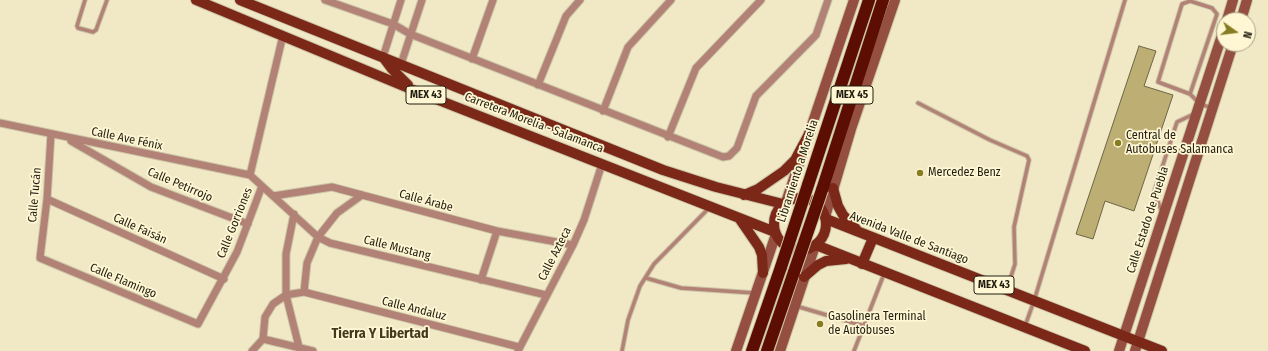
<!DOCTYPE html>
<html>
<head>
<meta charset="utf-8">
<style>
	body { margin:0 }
	#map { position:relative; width:1268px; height:351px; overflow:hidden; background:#f1e9c6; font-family:"Fira Sans Condensed",sans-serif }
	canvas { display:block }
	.north { position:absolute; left:1216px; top:12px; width:40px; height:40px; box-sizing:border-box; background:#fff6d3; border:1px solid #a7a086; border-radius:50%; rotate:104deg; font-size:11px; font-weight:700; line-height:16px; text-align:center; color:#221f12 }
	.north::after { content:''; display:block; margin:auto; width:14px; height:18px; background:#867c22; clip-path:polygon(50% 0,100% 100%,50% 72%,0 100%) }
</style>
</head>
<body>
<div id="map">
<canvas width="1268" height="351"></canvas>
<div class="north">N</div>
</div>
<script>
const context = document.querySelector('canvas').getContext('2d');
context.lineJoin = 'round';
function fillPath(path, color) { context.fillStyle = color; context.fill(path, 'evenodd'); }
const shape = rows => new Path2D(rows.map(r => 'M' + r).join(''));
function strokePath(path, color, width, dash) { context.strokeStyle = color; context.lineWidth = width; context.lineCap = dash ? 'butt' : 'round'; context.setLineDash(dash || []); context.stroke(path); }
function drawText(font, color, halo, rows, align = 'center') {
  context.font = font + ' "Fira Sans Condensed",sans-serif'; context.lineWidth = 3.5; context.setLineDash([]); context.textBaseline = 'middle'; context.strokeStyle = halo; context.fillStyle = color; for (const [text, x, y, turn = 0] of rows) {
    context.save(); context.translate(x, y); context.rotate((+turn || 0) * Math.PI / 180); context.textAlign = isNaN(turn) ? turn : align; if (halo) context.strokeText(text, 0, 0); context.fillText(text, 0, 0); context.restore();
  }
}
const building = shape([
	[1139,46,1156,51,1144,86,1173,95,1134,211,1105,201,1093,239,1076,234,1139,46]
]);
fillPath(building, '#bdae73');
strokePath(building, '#6c6546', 1);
const lane = shape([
	[85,0,77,26,78,28,93,32,96,30,107,0],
	[1190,1,1212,8,1217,14,1190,94,1158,82,1182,4,1190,1],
	[1190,94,1200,104,1212,108],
	[918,103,990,140,1027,156,1029,160,1014,227,1015,264,1007,289],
	[1162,212,1154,192,1177,122,1194,114],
	[646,278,681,288,755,293],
	[796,306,864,326],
	[1025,326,1034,301,1125,0],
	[622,351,628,320,640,286,654,264,710,207],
	[854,351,884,274]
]);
const street = shape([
	[325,0,393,24,410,34,723,157,729,156,737,148,756,96,816,35,828,0],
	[383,57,401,0],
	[472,59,493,0],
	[401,64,422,0],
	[538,85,566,16,580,0],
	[603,111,628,47,671,0],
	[0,123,250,175],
	[51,134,47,199,40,258,198,324,237,252,262,186,250,175,283,35],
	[668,137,696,68,761,0],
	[71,141,151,187,248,224],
	[262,186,318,237,330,243,546,295],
	[273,196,332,187,497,231,573,245],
	[47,199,224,279],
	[294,214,286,254,286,295,300,351],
	[481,280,497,231],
	[304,292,307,263,318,237,337,213,362,195],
	[263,339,313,351],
	[252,351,263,339,265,317,273,304,286,295,304,292,519,347],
	[518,351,573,245,584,220,602,164]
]);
const secondary = shape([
	[1227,20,1233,0],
	[1241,20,1247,0],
	[786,202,854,0],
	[825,217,851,129,895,0],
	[736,351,776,234],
	[780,351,815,246],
	[1119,351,1224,29],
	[1135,351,1233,44]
]);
const primary = shape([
	[196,0,418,92,775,232],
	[240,0,663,170,716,187,783,204],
	[383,57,392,69,408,85],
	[833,188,838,206,843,215,856,229],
	[744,195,758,189,784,171,795,160,810,132],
	'774 224a26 26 0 1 1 52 0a26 26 0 1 1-52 0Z',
	[739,218,759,247,762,255,763,273],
	[826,219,1162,351],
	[816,245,1085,351],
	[862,264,873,238],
	[804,277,818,265,826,261,846,259]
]);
const highway = shape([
	[808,185,869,0],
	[822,190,883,0],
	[752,351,781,267],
	[767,351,794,272]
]);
strokePath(lane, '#ccc5a6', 5.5);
strokePath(street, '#ccc5a6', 9);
strokePath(secondary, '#ccc5a6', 12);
strokePath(primary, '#ccc5a6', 12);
strokePath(highway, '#ccc5a6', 14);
strokePath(lane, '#b28277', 3.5);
strokePath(street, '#b28277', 7);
strokePath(secondary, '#944f41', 10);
strokePath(primary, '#7b2818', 10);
strokePath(highway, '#5b0e01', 12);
const highwayBridge = shape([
	[781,267,808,185],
	[794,272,822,190]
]);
strokePath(highwayBridge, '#ccc5a6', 14, []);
strokePath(highwayBridge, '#5b0e01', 12);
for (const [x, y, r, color] of [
	[1118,143,4,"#867c22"],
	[920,173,4,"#867c22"],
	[820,324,4,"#867c22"]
]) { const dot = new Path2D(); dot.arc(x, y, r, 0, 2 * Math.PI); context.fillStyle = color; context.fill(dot); strokePath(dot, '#fff6d3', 1.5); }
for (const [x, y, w] of [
	[426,95,40],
	[852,95,42],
	[994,285,40]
]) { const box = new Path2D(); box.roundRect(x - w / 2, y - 9, w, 18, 3); context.fillStyle = '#fff6d3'; context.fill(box); strokePath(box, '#221f12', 1); }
drawText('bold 11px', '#221f12', null, [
	["MEX 43",426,95],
	["MEX 45",852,95],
	["MEX 43",994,285]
]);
drawText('12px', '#221f12', '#fff6d3', [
	["Carretera Morelia - Salamanca",534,123,21],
	["Calle Ave Fénix",127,139,12],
	["Libramiento a Morelia",798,171,-72],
	["Calle Petirrojo",180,185,23],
	["Calle Tucán",35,195,-85],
	["Calle Árabe",426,201,15],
	["Calle Estado de Puebla",1148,220,-72],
	["Calle Gorriones",235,223,-68],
	["Calle Faisán",140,229,24],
	["Avenida Valle de Santiago",909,238,21],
	["Calle Mustang",397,248,14],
	["Calle Azteca",555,254,-63],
	["Calle Flamingo",123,281,23],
	["Calle Andaluz",414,309,14]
]);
drawText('12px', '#221f12', '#fff6d3', [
	["Central de",1126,136],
	["Autobuses Salamanca",1126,150],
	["Mercedez Benz",928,173],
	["Gasolinera Terminal",828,317],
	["de Autobuses",828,331]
], 'left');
drawText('bold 14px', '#413a1d', '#fff6d3', [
	["Tierra Y Libertad",380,334]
]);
</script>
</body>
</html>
